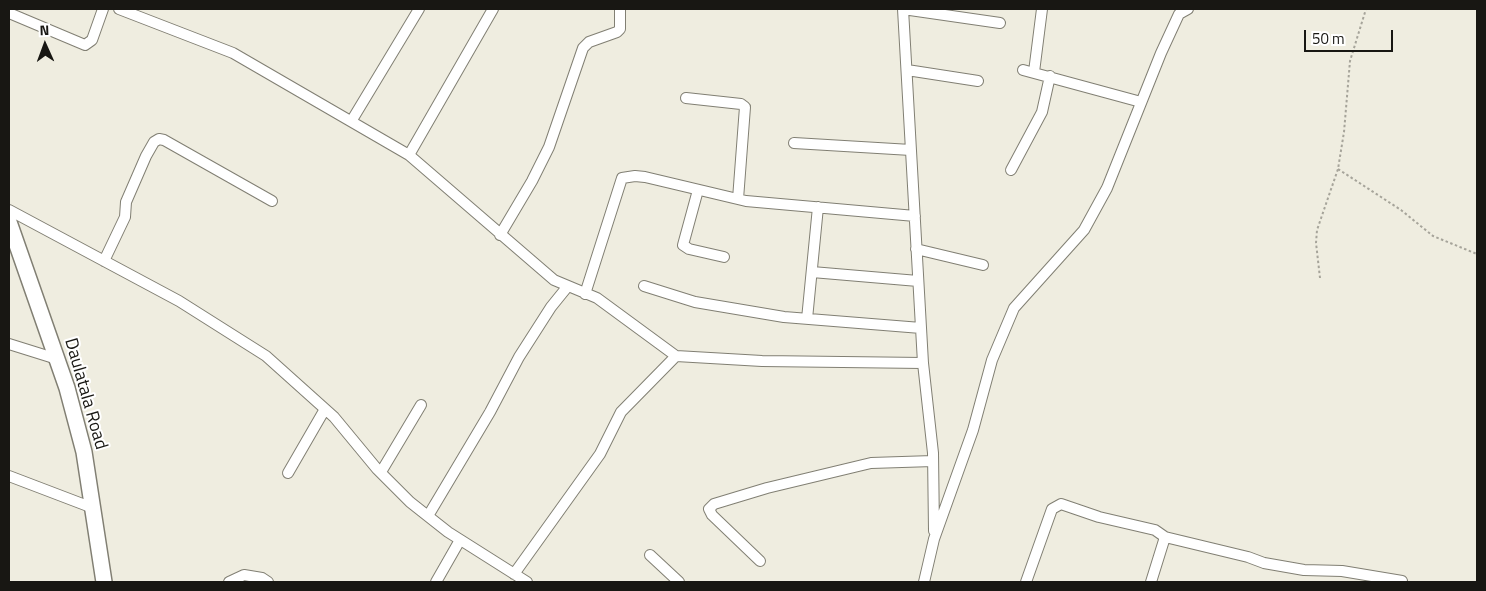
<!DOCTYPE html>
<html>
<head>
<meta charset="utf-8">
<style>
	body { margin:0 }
	#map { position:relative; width:1486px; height:591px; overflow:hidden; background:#efede0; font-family:"Titillium Web",sans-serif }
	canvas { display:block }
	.frame { position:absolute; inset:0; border:10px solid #181713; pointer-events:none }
	.north { position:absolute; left:20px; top:20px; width:50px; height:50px; -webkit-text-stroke:4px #fff; paint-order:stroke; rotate:358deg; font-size:14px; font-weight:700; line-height:20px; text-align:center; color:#181713 }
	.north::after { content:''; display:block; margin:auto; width:18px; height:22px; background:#181713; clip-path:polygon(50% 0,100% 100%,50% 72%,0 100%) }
	.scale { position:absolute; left:1304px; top:30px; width:89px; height:22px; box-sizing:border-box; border:2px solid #181713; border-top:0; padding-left:6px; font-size:15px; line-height:18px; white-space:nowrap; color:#181713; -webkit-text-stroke:4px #fff; paint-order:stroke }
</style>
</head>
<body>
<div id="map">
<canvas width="1486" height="591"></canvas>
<div class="frame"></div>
<div class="north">N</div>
<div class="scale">50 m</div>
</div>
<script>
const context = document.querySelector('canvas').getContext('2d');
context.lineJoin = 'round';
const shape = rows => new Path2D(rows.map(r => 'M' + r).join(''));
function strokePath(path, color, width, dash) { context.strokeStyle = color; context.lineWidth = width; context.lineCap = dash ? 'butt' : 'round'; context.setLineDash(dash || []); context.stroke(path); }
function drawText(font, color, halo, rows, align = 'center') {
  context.font = font + ' "Titillium Web",sans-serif'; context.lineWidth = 4; context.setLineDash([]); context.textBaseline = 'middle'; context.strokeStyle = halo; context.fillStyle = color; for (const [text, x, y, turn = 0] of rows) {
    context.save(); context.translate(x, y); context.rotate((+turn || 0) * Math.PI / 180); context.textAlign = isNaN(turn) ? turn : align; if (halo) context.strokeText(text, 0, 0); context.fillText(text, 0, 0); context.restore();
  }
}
const minor = shape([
	[119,9,233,53,409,155,554,280,597,298,676,356,762,361,923,363],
	[903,9,923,363,933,453,934,531],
	[903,9,1000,23],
	[9,13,85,45,92,40,103,9],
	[907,70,978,81],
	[1023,70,1141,102],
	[1034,72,1042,9],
	[686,98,741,104,745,107,738,199],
	[352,120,419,9],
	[794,143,911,150],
	[409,155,493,9],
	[1011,170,1042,112,1050,76],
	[698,190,683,245,689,249,724,257],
	[9,210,179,301,266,356,334,417,377,469,410,502,448,532,527,582],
	[500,235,532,181,549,147,583,48,589,42,617,32,620,29,620,9],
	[916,249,983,265],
	[104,261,125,217,126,202,146,156,154,142,159,139,164,140,272,201],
	[812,272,918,281],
	[644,286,695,302,784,317,921,328],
	[585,294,622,178,635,176,645,177,746,201,915,216],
	[807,319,818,207],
	[9,344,57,359],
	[381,472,421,405],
	[288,473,325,409],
	[9,476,93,508],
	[428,516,490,412,519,357,551,307,568,286],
	[650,555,679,582],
	[760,561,712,515,709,509,714,504,767,488,871,463,933,461],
	[514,574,600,454,621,412,676,356],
	[229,582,244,575,262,578,268,582],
	[436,582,460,540],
	[924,582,934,539,973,430,992,360,1014,308,1084,230,1107,188,1161,53,1179,14,1188,9],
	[1026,582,1052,509,1061,504,1099,517,1155,530,1165,537,1248,557,1264,563,1304,570,1342,571,1402,581],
	[1151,582,1165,537]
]);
const secondary = shape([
	[9,222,67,388,84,452,104,582]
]);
strokePath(minor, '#817f73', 12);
strokePath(secondary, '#817f73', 18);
strokePath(shape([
	[1338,169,1401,210,1433,236,1477,254],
	[1320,278,1316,243,1317,230,1338,169,1344,132,1350,61,1366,9]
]), '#a6a49a', 2, [2.5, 2.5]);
strokePath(minor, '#fff', 10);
strokePath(secondary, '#fff', 15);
drawText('18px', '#181713', '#fff', [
	["Daulatala Road",85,394,74]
]);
</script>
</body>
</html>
